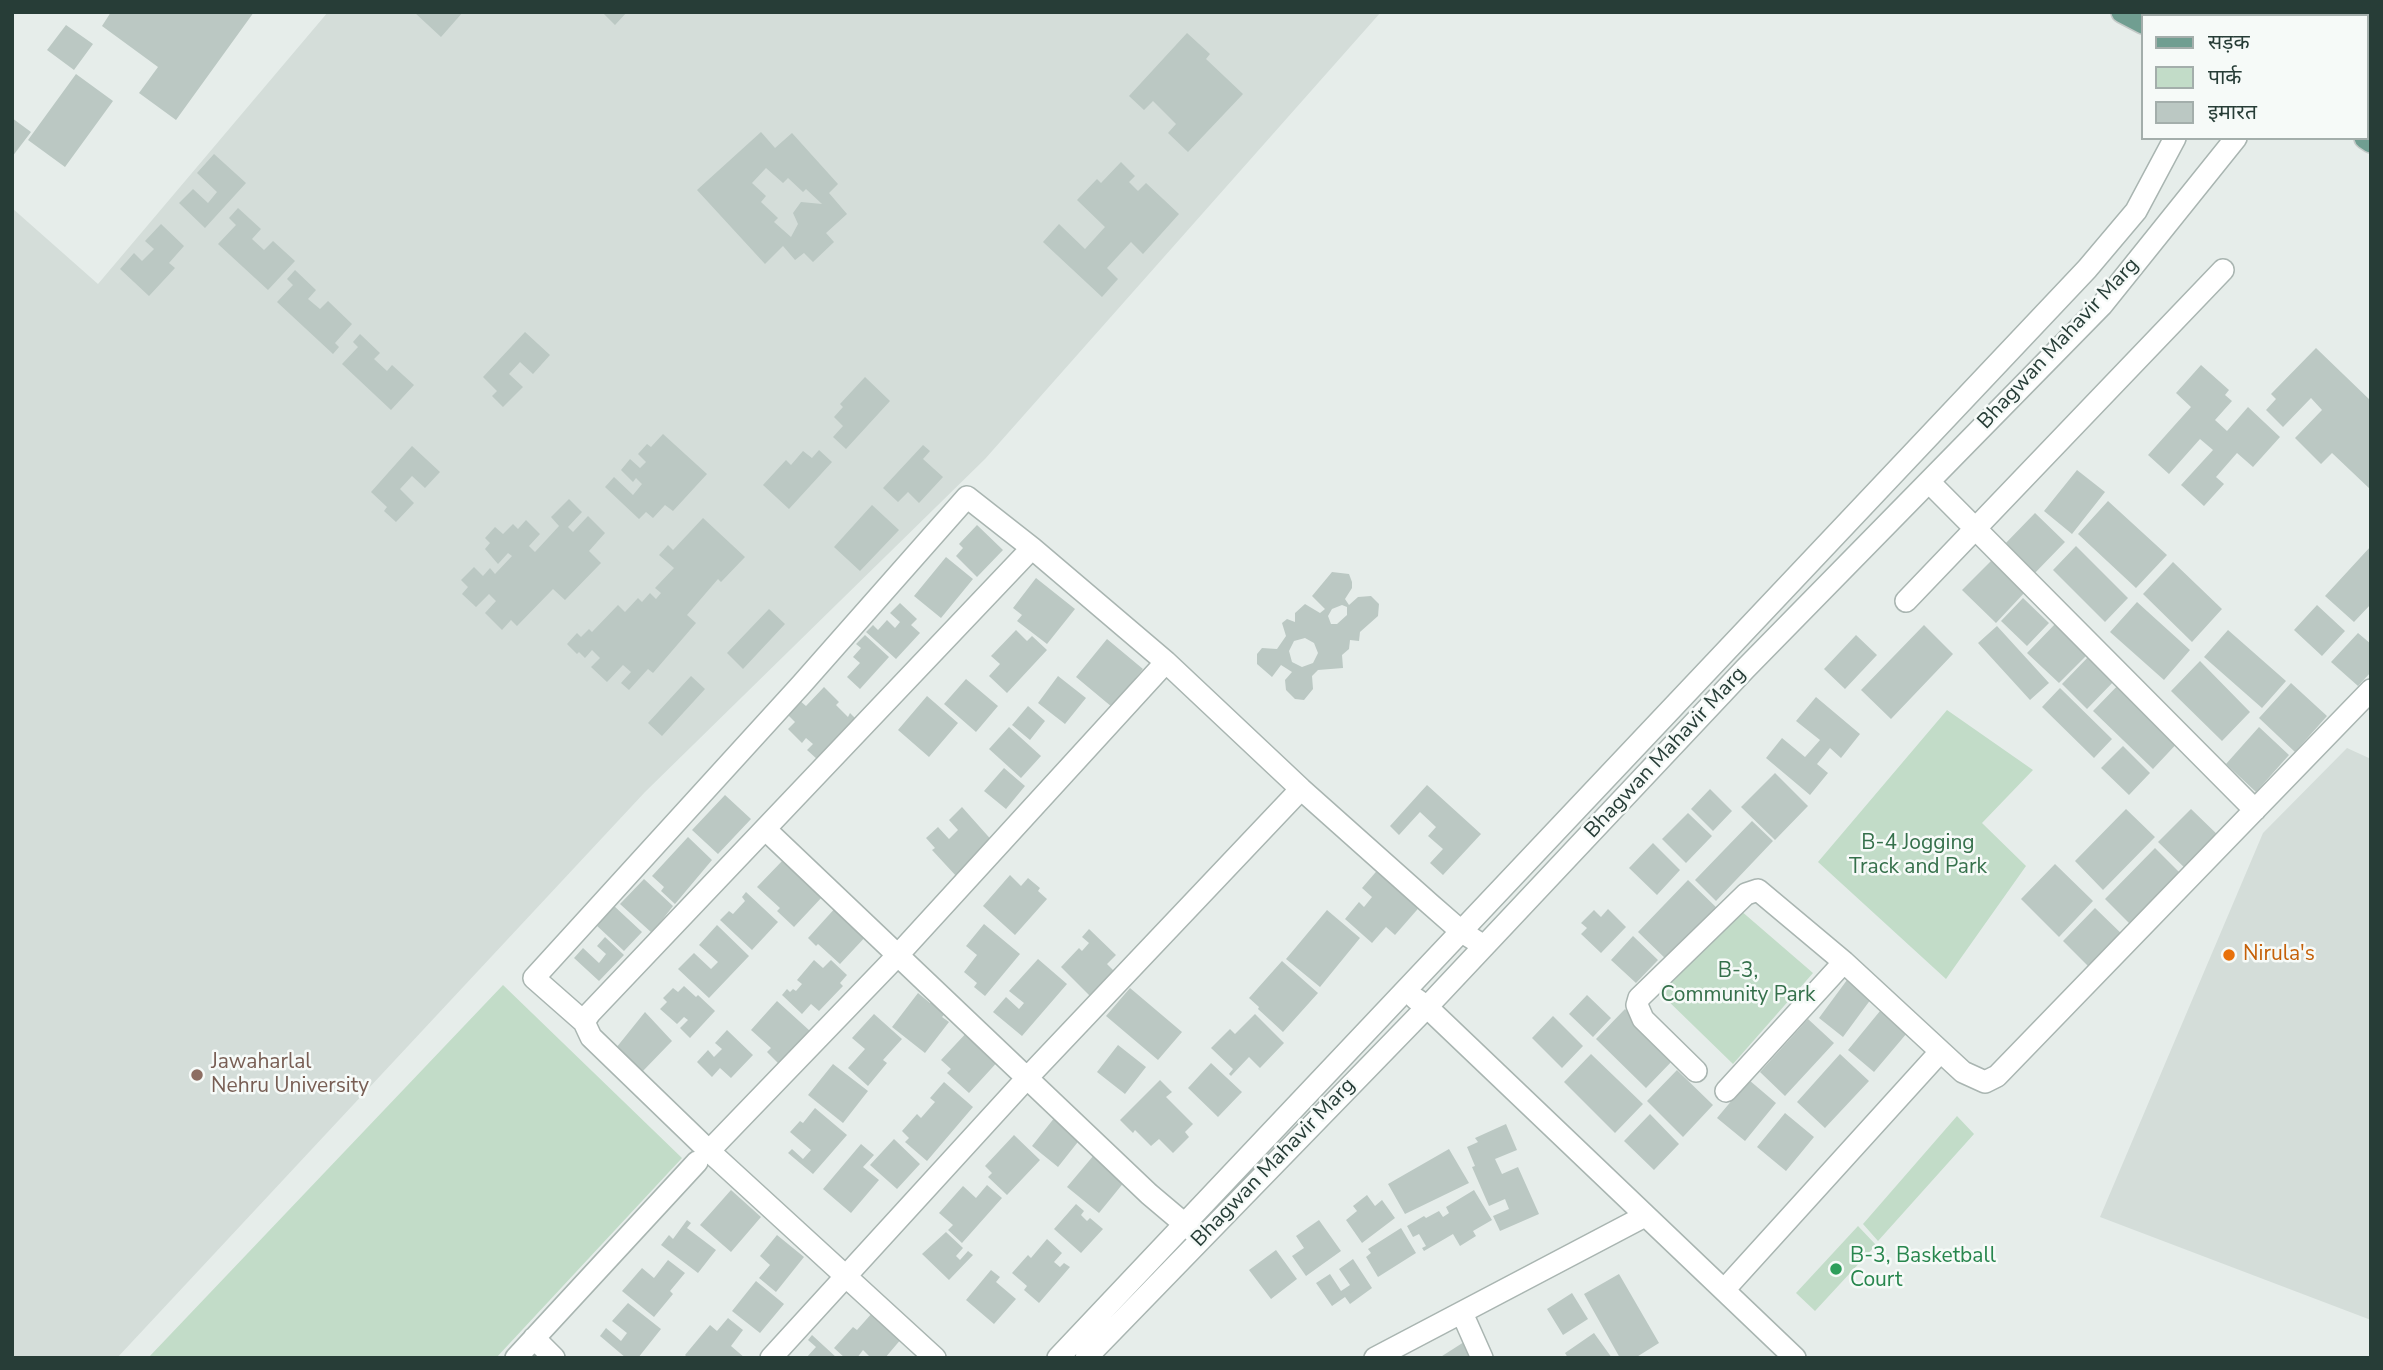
<!DOCTYPE html>
<html>
<head>
<meta charset="utf-8">
<style>
	body { margin:0 }
	#map { position:relative; width:2383px; height:1370px; overflow:hidden; background:#e6edea; font-family:"Nunito Sans","Noto Sans Devanagari",sans-serif }
	canvas { display:block }
	.frame { position:absolute; inset:0; border:14px solid #273d37; pointer-events:none }
	.legend { position:absolute; left:2141px; top:14px; width:228px; height:126px; box-sizing:border-box; background:#f6faf8; border:2px solid #a3aeab; margin:0; padding:9px 12px; list-style:none; font-size:21px; color:#273d37 }
	.legend li { display:flex; align-items:center; gap:14px; height:35px }
	.legend b { width:35px; border:2px solid #a3aeab }
</style>
</head>
<body>
<div id="map">
<canvas width="2383" height="1370"></canvas>
<div class="frame"></div>
<ul class="legend">
<li><b style="height:9px;background:#709e91"></b>सड़क</li>
<li><b style="height:19px;background:#c2dcc8"></b>पार्क</li>
<li><b style="height:19px;background:#bbc8c3"></b>इमारत</li>
</ul>
</div>
<script>
const context = document.querySelector('canvas').getContext('2d');
context.lineJoin = 'round';
function fillPath(path, color) { context.fillStyle = color; context.fill(path, 'evenodd'); }
const shape = rows => new Path2D(rows.map(r => 'M' + r).join(''));
function strokePath(path, color, width, dash) { context.strokeStyle = color; context.lineWidth = width; context.lineCap = dash ? 'butt' : 'round'; context.setLineDash(dash || []); context.stroke(path); }
function drawText(font, color, halo, rows, align = 'center') {
  context.font = font + ' "Nunito Sans",sans-serif'; context.lineWidth = 5; context.setLineDash([]); context.textBaseline = 'middle'; context.strokeStyle = halo; context.fillStyle = color; for (const [text, x, y, turn = 0] of rows) {
    context.save(); context.translate(x, y); context.rotate((+turn || 0) * Math.PI / 180); context.textAlign = isNaN(turn) ? turn : align; if (halo) context.strokeText(text, 0, 0); context.fillText(text, 0, 0); context.restore();
  }
}
fillPath(shape([
	[328,12,1381,12,985,459,645,792,117,1358,12,1358,12,208,98,284],
	[2347,748,2371,759,2371,1320,2100,1217,2263,833]
]), '#d4ddd9');
fillPath(shape([
	[1947,710,2033,770,1982,823,2026,866,1946,979,1818,862],
	[1740,910,1813,973,1733,1064,1661,994],
	[503,985,682,1158,496,1358,148,1358],
	[1957,1116,1974,1134,1878,1241,1863,1224],
	[1858,1226,1876,1245,1815,1311,1796,1293]
]), '#c2dcc8');
fillPath(shape([
	[111,12,254,12,176,120,139,93,158,67,102,26],
	[414,12,463,12,441,37],
	[602,12,627,12,615,25],
	[66,25,93,44,74,70,47,50],
	[1187,33,1210,54,1206,59,1243,94,1188,152,1168,133,1176,124,1153,101,1144,110,1129,96],
	[76,74,113,101,65,167,28,140],
	[12,118,31,132,12,157],
	[761,132,775,148,792,133,838,184,829,193,847,214,826,233,834,242,813,262,804,253,795,260,783,246,765,264,697,190],
	[766,168,783,183,788,178,803,192,806,189,822,204,801,202,793,213,798,224,791,237,774,222,778,218,761,202,766,196,752,183],
	[214,154,246,183,205,228,179,203,193,189,208,203,217,192,197,173],
	[1121,162,1135,176,1129,182,1138,191,1146,183,1179,214,1143,254,1131,242,1107,268,1118,279,1102,297,1043,242,1059,224,1085,249,1105,227,1077,200,1097,179,1101,183],
	[238,208,261,229,252,239,264,250,273,241,295,261,268,290,218,244,236,225,229,218],
	[161,224,184,246,169,263,175,268,149,296,120,269,134,253,142,261,154,249,145,241],
	[295,270,316,290,308,299,320,309,328,301,352,324,335,343,339,347,333,354,277,302,293,285,287,279],
	[525,332,550,355,533,374,520,362,509,374,523,387,503,407,492,396,497,391,483,377],
	[360,334,380,353,374,359,387,371,392,365,414,385,391,410,342,364,358,347,353,342],
	[2316,348,2371,401,2371,490,2332,453,2321,464,2295,438,2322,410,2311,398,2283,427,2266,410,2276,399,2271,394],
	[2201,365,2229,390,2225,395,2232,401,2215,420,2227,431,2248,407,2280,437,2253,467,2237,453,2216,477,2224,484,2204,506,2181,485,2213,450,2200,439,2169,474,2148,455,2191,407,2176,393],
	[865,377,890,401,846,449,833,437,843,426,834,417,843,407,840,404],
	[663,434,707,474,673,511,665,505,653,518,646,512,639,519,605,487,614,477,633,495,642,484,636,478,633,482,621,470,630,459,640,468,646,462,638,454,647,444,651,447],
	[923,445,930,451,923,459,943,477,919,503,908,492,898,502,883,488],
	[412,446,440,472,425,488,412,476,400,489,414,503,396,522,384,511,387,507,371,492],
	[819,450,832,462,789,509,763,485,786,460,791,465,803,451,812,458],
	[2077,470,2105,492,2072,534,2044,511],
	[569,499,582,512,568,527,573,532,588,516,605,533,589,551,601,563,565,600,553,589,517,626,511,620,502,630,485,613,496,601,489,594,476,607,462,594,468,587,461,580,474,567,483,576,490,568,495,574,512,556,508,553,498,564,485,549,490,543,485,538,495,527,503,534,513,524,518,529,526,520,540,534,529,546,535,552,559,526,551,517],
	[2108,501,2167,555,2136,588,2078,534],
	[872,505,899,530,860,571,834,547],
	[2035,513,2065,542,2032,576,2002,547],
	[703,518,745,557,721,582,718,579,687,615,696,623,653,673,648,669,629,690,621,683,631,672,623,665,607,682,591,667,600,658,592,650,585,658,579,652,577,654,567,644,577,633,581,637,589,629,592,632,618,605,625,612,638,598,642,602,650,593,656,599,661,593,655,588,674,568,659,555,668,545,673,550],
	[977,525,1003,550,977,577,956,556,963,548,959,544],
	[2076,546,2128,598,2105,622,2053,570],
	[2371,546,2371,604,2354,622,2325,596],
	[946,557,973,579,941,618,914,596],
	[1993,559,2026,591,1996,623,1962,590],
	[2173,562,2222,609,2192,642,2143,594],
	[1332,572,1349,574,1352,582,1352,588,1345,599,1349,605,1358,597,1371,596,1379,604,1378,616,1360,632,1359,641,1350,640,1349,649,1342,655,1343,668,1318,670,1312,676,1313,689,1304,700,1295,699,1286,690,1285,680,1292,672,1281,665,1272,677,1257,664,1257,654,1262,648,1277,649,1286,636,1282,623,1287,619,1295,622,1295,613,1305,604,1320,613,1325,609,1312,596],
	[1342,605,1347,607,1347,615,1337,624,1331,624,1328,616,1332,609],
	[1305,638,1314,643,1318,653,1313,663,1302,667,1292,662,1289,651,1294,641],
	[1036,578,1075,609,1047,644,1017,621,1022,615,1013,608],
	[2023,598,2049,623,2027,646,2001,621],
	[2137,602,2190,650,2164,680,2110,632],
	[900,603,917,619,911,625,920,633,896,659,866,632,873,625,878,630,887,620,895,628,900,622,890,613],
	[2317,605,2345,631,2322,656,2294,630],
	[769,609,785,624,743,669,727,653],
	[2056,623,2088,654,2059,683,2027,653],
	[1924,625,1953,654,1891,719,1861,690],
	[1997,626,2049,683,2030,700,1978,643],
	[1016,630,1027,641,1032,636,1047,650,1007,693,989,676,1000,664,991,656],
	[2228,630,2286,681,2262,708,2204,657],
	[2358,633,2371,644,2371,672,2358,686,2331,662],
	[865,635,889,657,860,689,847,677,860,663,853,657,861,648,856,644],
	[1856,635,1877,655,1845,689,1824,669],
	[1107,639,1143,669,1112,707,1076,677],
	[2092,653,2117,678,2087,709,2062,684],
	[2200,661,2250,712,2222,741,2171,691],
	[691,676,705,689,662,736,648,723],
	[1058,676,1086,698,1065,724,1038,703],
	[966,679,998,706,976,732,944,704],
	[2123,680,2182,738,2153,769,2093,711],
	[2291,683,2327,716,2295,752,2259,718],
	[824,687,839,702,836,705,848,717,850,713,856,719,818,760,807,750,813,744,806,738,802,743,788,729,795,722,787,714,799,700,806,706],
	[2060,688,2112,739,2094,758,2042,707],
	[927,696,958,723,929,757,898,730],
	[1816,697,1860,734,1841,758,1830,748,1817,764,1828,773,1810,795,1766,758,1782,738,1805,757,1820,740,1796,721],
	[1028,706,1045,721,1030,740,1012,725],
	[1009,727,1041,756,1021,778,989,749],
	[2259,727,2289,755,2256,792,2226,764],
	[2123,746,2150,773,2129,795,2101,768],
	[1004,768,1025,786,1006,809,984,791],
	[1775,773,1808,806,1775,840,1741,807],
	[1427,785,1481,834,1443,875,1430,863,1443,849,1428,836,1436,827,1420,812,1399,835,1390,826],
	[1710,789,1732,811,1713,831,1691,809],
	[725,795,751,819,718,854,692,830],
	[962,807,995,844,957,877,932,850,935,848,926,838,938,827,949,839,958,830,949,820],
	[2126,809,2155,837,2103,890,2075,861],
	[2191,809,2221,838,2188,871,2158,842],
	[1688,813,1712,836,1686,863,1662,839],
	[1752,821,1773,841,1716,901,1695,880],
	[688,837,712,860,675,904,661,891,664,887,652,876],
	[1653,843,1680,870,1657,895,1629,868],
	[2155,848,2184,877,2134,928,2105,899],
	[784,859,823,896,794,927,777,911,780,908,757,887],
	[2055,864,2093,901,2059,937,2021,899],
	[1381,866,1423,903,1395,935,1386,927,1372,943,1345,919,1359,902,1364,907,1372,897,1362,888],
	[1010,875,1021,886,1028,878,1040,888,1038,891,1047,899,1015,935,983,906],
	[644,879,673,906,652,933,620,904],
	[1688,880,1719,910,1669,962,1638,932],
	[746,892,778,922,752,950,720,920,729,911,733,914,745,901,742,897],
	[613,905,642,932,624,951,595,924],
	[837,906,868,934,840,964,818,944,816,946,808,938],
	[2095,908,2126,938,2093,971,2063,941],
	[1608,909,1626,927,1601,953,1581,934,1587,928,1581,923,1594,910,1601,917],
	[1327,910,1360,938,1320,987,1286,959],
	[984,924,1020,954,985,996,974,987,977,983,964,972,977,955,966,946],
	[717,925,749,956,709,998,678,969,694,953,711,969,718,962,699,945],
	[1089,929,1116,955,1107,964,1115,972,1091,997,1061,967,1079,948,1082,951,1089,943,1082,937],
	[1633,936,1658,960,1636,983,1611,960],
	[605,937,624,955,599,981,574,958,583,948,599,963,606,954,597,946],
	[1038,959,1067,984,1022,1036,993,1012,1006,997,1019,1009,1024,1003,1009,991],
	[814,960,823,968,831,960,847,975,840,983,843,986,819,1011,811,1004,802,1014,782,995,787,989,790,992,793,989,796,991,802,984,797,980],
	[1282,961,1318,993,1283,1032,1258,1009,1259,1007,1249,998],
	[1847,980,1871,999,1843,1037,1819,1018],
	[684,986,696,997,698,995,715,1011,690,1038,680,1028,688,1020,684,1017,677,1024,660,1009,667,1002,663,998,673,988,678,992],
	[1130,988,1182,1032,1158,1060,1106,1016],
	[918,993,930,1003,935,997,949,1009,942,1017,949,1022,925,1053,892,1027],
	[1587,995,1611,1018,1593,1037,1569,1014],
	[777,1001,810,1031,779,1064,767,1052,771,1048,751,1030],
	[1625,1009,1675,1058,1646,1088,1596,1039],
	[1880,1011,1907,1033,1874,1072,1848,1050],
	[645,1012,672,1041,641,1073,616,1048],
	[874,1014,902,1039,883,1060,887,1063,868,1086,848,1068,865,1049,852,1038],
	[1255,1014,1284,1043,1260,1068,1249,1057,1231,1076,1229,1074,1233,1069,1211,1048,1230,1029,1235,1034],
	[1553,1016,1583,1046,1562,1068,1532,1038],
	[1808,1019,1834,1043,1785,1096,1760,1072],
	[970,1029,1001,1058,969,1093,947,1073,951,1069,941,1060],
	[727,1030,753,1055,731,1078,720,1068,712,1077,697,1062,708,1050,714,1057,722,1049,715,1043],
	[1118,1045,1146,1067,1125,1094,1097,1072],
	[1591,1054,1643,1104,1615,1133,1564,1082],
	[1840,1054,1869,1081,1825,1128,1797,1102],
	[1211,1063,1242,1092,1218,1117,1188,1088],
	[833,1064,868,1091,843,1123,808,1095],
	[1677,1070,1713,1105,1683,1137,1647,1101],
	[1160,1080,1172,1092,1166,1097,1193,1124,1185,1132,1189,1137,1173,1153,1159,1139,1151,1146,1135,1130,1133,1133,1120,1120],
	[1749,1080,1776,1103,1745,1141,1717,1118],
	[944,1082,973,1107,927,1161,905,1142,909,1138,902,1131,917,1114,921,1118,935,1102,930,1098],
	[815,1108,847,1135,813,1174,788,1153,792,1149,803,1159,811,1150,790,1132,800,1121,803,1123],
	[1785,1113,1814,1137,1786,1171,1757,1147],
	[1650,1114,1679,1144,1654,1170,1624,1141],
	[1055,1117,1081,1138,1058,1167,1032,1146],
	[1506,1124,1517,1150,1495,1159,1502,1174,1518,1167,1539,1214,1500,1231,1493,1216,1509,1209,1505,1199,1489,1206,1472,1167,1475,1166,1467,1147,1478,1142,1475,1138],
	[1014,1135,1040,1160,1007,1195,988,1177,992,1173,985,1166],
	[894,1139,920,1164,897,1189,870,1165],
	[861,1144,874,1155,863,1167,879,1180,851,1213,823,1189],
	[1449,1149,1469,1183,1405,1214,1388,1184],
	[1094,1155,1125,1181,1099,1213,1067,1187],
	[987,1185,1002,1198,962,1243,948,1230,953,1225,939,1213,963,1186,976,1198],
	[731,1190,761,1217,731,1252,700,1225],
	[1474,1190,1492,1220,1473,1231,1476,1236,1460,1246,1453,1234,1424,1251,1422,1248,1426,1246,1419,1234,1413,1237,1407,1226,1424,1216,1426,1218,1439,1211,1443,1217,1449,1213,1446,1207],
	[1367,1195,1375,1206,1382,1200,1395,1218,1362,1243,1346,1220,1357,1211,1353,1206],
	[1076,1204,1084,1211,1081,1215,1087,1221,1090,1218,1103,1229,1081,1253,1054,1229],
	[687,1220,691,1223,687,1228,716,1250,698,1273,661,1245,669,1235,673,1239],
	[1319,1220,1341,1251,1306,1276,1292,1256,1304,1248,1296,1236],
	[1401,1228,1416,1253,1378,1277,1366,1257,1371,1253,1368,1249],
	[946,1232,963,1248,956,1256,960,1260,968,1251,973,1255,949,1280,922,1254],
	[777,1235,804,1257,776,1292,759,1278,770,1265,760,1256],
	[1047,1239,1062,1253,1054,1262,1060,1267,1064,1263,1070,1267,1039,1303,1024,1290,1027,1286,1012,1273,1028,1255,1031,1258],
	[1276,1250,1297,1279,1271,1299,1249,1270],
	[1353,1259,1372,1288,1350,1304,1345,1297,1332,1306,1316,1283,1330,1274,1341,1291,1350,1285,1339,1269],
	[668,1260,685,1273,670,1291,673,1294,654,1317,622,1291,642,1268,654,1278],
	[991,1270,1000,1277,996,1282,1016,1299,994,1324,966,1300],
	[1619,1274,1659,1343,1635,1358,1620,1358,1584,1294],
	[756,1281,784,1304,760,1333,732,1311],
	[1572,1293,1588,1319,1563,1335,1547,1309],
	[628,1303,661,1329,638,1358,626,1358,600,1336,606,1328,621,1341,627,1333,612,1321],
	[873,1312,902,1338,885,1358,871,1358,863,1350,857,1358,845,1358,834,1348,853,1327,857,1330],
	[728,1318,743,1330,731,1346,745,1358,688,1358,685,1355,710,1325,717,1331],
	[1594,1333,1612,1358,1568,1358,1565,1353],
	[812,1335,837,1358,806,1358,816,1347,808,1340],
	[1464,1342,1474,1358,1439,1358]
]), '#bbc8c3');
const minor = shape([
	[1929,482,2255,810],
	[1906,601,2223,270],
	[765,829,1149,1194,1194,1232],
	[1416,999,1427,1007,1795,1358],
	[584,1022,590,1013,1032,548],
	[1696,1071,1643,1019,1637,1005,1639,998,1746,894,1758,890,1844,962,1963,1072,1985,1082,1997,1076,2371,690],
	[1726,1091,1844,962],
	[709,1151,897,956,1166,662],
	[1724,1290,1940,1052],
	[1462,1313,1482,1358],
	[534,1338,554,1358],
	[516,1358,697,1162],
	[771,1358,1027,1078,1301,789],
	[935,1358,709,1151,591,1037,584,1022,534,978,801,685,967,497,1032,548,1166,662,1301,789,1430,904,1462,932,1484,946],
	[1058,1358,2087,269,2136,211,2175,138],
	[1086,1358,1427,1007,1745,669,2102,305,2236,138],
	[1375,1358,1645,1216]
]);
const major = shape([
	[2122,12,2143,23],
	[2193,12,2200,16],
	[2367,105,2371,107],
	[2365,138,2371,142]
]);
strokePath(minor, '#a9b5b1', 24);
strokePath(major, '#c3c9c7', 24);
strokePath(minor, '#fff', 21);
strokePath(major, '#709e91', 21);
for (const [x, y, r, color] of [
	[2229,955,7,"#e8710a"],
	[197,1075,7,"#8d6e63"],
	[1836,1269,7,"#2e9e5b"]
]) { const dot = new Path2D(); dot.arc(x, y, r, 0, 2 * Math.PI); context.fillStyle = color; context.fill(dot); strokePath(dot, '#f6faf8', 2.5); }
drawText('21px', '#273d37', '#f6faf8', [
	["Bhagwan Mahavir Marg",2059,344,-47],
	["Bhagwan Mahavir Marg",1666,753,-47],
	["Bhagwan Mahavir Marg",1274,1163,-46]
]);
drawText('21px', '#35704b', '#f6faf8', [
	["B-4 Jogging",1918,844],
	["Track and Park",1918,868],
	["B-3,",1738,972],
	["Community Park",1738,996]
]);
drawText('21px', '#c56008', '#f6faf8', [
	["Nirula's",2243,955]
], 'left');
drawText('21px', '#785e54', '#f6faf8', [
	["Jawaharlal",211,1063],
	["Nehru University",211,1087]
], 'left');
drawText('21px', '#27864d', '#f6faf8', [
	["B-3, Basketball",1850,1257],
	["Court",1850,1281]
], 'left');
</script>
</body>
</html>
